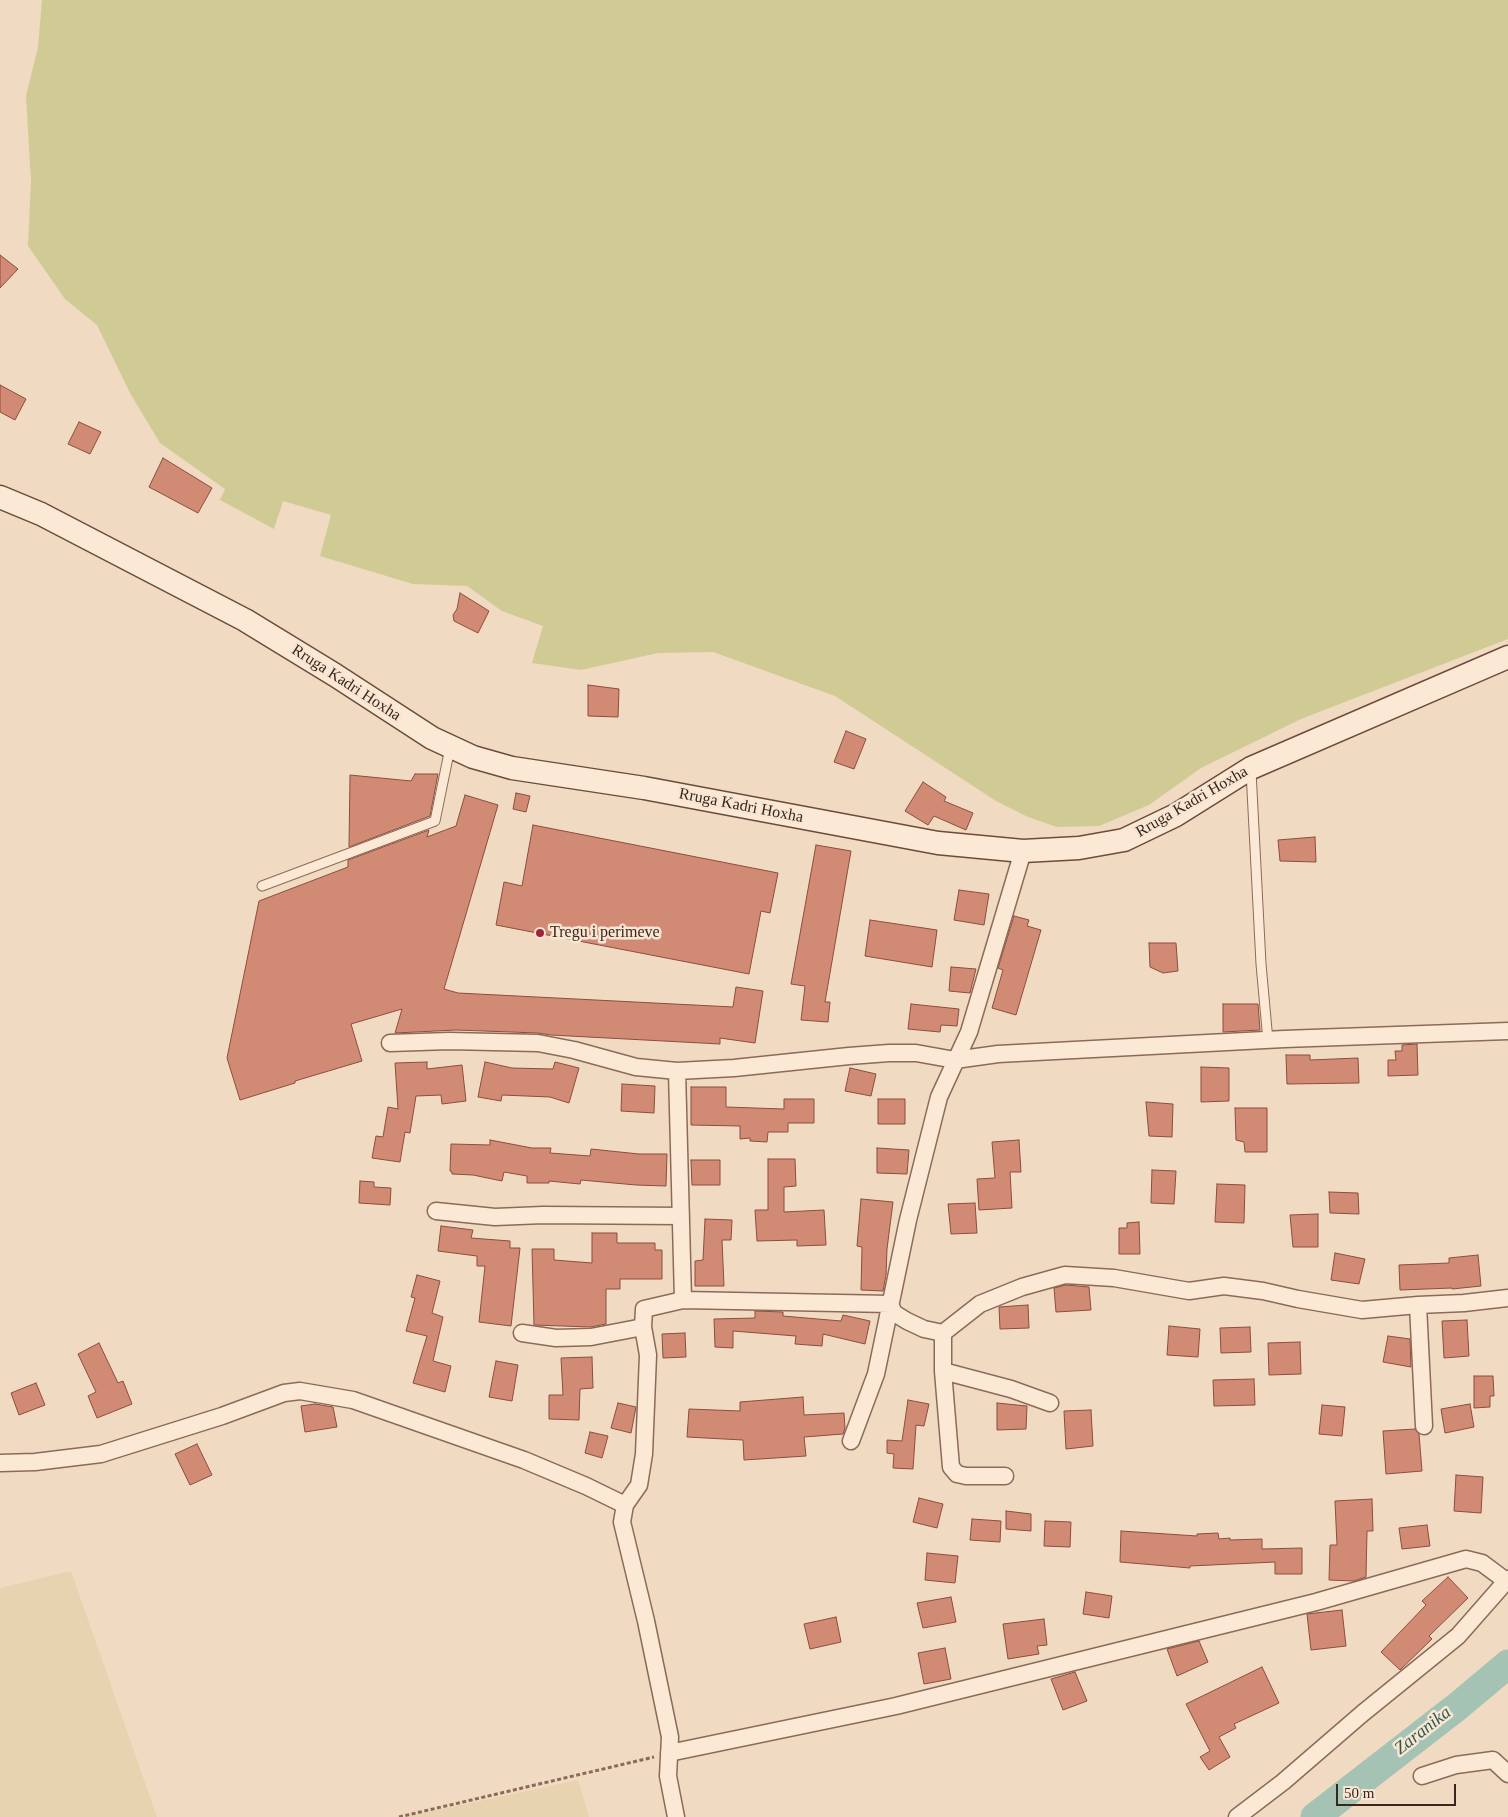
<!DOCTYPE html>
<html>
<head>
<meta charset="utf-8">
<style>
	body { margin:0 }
	#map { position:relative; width:1508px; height:1817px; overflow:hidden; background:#f1dac2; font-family:"Times New Roman",serif }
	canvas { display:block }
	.scale { position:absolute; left:1336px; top:1784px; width:120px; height:22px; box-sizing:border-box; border:2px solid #3b261d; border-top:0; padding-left:6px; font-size:15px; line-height:18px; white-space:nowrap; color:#3b261d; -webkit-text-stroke:4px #f8e6d2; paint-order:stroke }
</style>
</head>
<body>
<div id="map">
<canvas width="1508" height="1817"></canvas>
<div class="scale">50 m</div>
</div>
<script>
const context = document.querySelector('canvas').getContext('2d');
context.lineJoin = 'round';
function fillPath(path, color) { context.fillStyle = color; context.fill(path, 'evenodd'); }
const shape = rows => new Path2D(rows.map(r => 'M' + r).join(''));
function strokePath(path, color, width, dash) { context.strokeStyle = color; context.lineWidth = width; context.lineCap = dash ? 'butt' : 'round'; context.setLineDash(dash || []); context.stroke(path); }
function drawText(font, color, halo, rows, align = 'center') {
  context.font = font + ' "Times New Roman",serif'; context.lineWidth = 5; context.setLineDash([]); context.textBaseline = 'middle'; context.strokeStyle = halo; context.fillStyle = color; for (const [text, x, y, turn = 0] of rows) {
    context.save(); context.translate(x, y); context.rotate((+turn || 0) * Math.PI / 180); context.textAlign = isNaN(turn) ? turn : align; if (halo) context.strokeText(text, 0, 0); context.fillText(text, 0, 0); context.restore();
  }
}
fillPath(shape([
	[71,1571,157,1817,0,1817,0,1588],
	[578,1780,589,1817,405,1817]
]), '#e7d3af');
fillPath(shape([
	[42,0,1508,0,1508,639,1301,719,1201,768,1149,805,1099,826,1057,827,1028,817,996,801,835,696,713,652,658,653,581,670,532,663,543,626,502,611,467,586,413,584,320,556,331,515,283,501,274,529,220,500,225,489,160,443,130,393,97,325,65,299,28,246,31,181,26,96,38,47]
]), '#d0cb95');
strokePath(shape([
	[1315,1817,1458,1706,1508,1664]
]), '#a5c3b4', 29);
const building = shape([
	[0,255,18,269,0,288,0,255],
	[0,385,26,399,15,420,0,412,0,385],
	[79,422,101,432,90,454,68,444,79,422],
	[163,458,212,488,198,513,149,487,163,458],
	[460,593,489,611,478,633,454,621,453,615,457,609,460,593],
	[588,685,619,689,618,717,588,716,588,685],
	[846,731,866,739,854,769,834,762,846,731],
	[415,774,438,774,430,816,349,847,350,775,411,781,415,774],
	[923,782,946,797,944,801,973,813,966,830,934,816,928,825,905,811,923,782],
	[516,793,530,796,526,812,513,809,516,793],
	[465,795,498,805,444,989,458,993,733,1007,736,987,763,991,755,1043,720,1038,720,1044,551,1035,538,1033,456,1030,395,1033,402,1009,351,1024,362,1061,295,1081,295,1083,240,1100,227,1058,259,901,348,867,348,860,429,830,427,837,456,826,465,795],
	[533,825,778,873,770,913,761,911,749,974,496,925,504,882,522,886,533,825],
	[1315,837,1316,862,1280,861,1278,840,1315,837],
	[816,845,851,851,825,1002,830,1002,828,1022,801,1020,805,986,791,984,816,845],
	[959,890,989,894,984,925,954,920,959,890],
	[1014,916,1029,920,1027,926,1041,930,1016,1015,992,1008,1003,970,998,968,1014,916],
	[870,920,937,930,932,967,865,956,870,920],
	[1149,943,1176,943,1178,971,1163,973,1150,967,1149,943],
	[951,967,976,969,970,993,949,991,951,967],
	[911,1004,959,1009,957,1026,941,1025,940,1032,908,1029,911,1004],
	[1223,1004,1258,1004,1260,1030,1223,1032,1223,1004],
	[1417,1044,1418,1075,1388,1076,1388,1060,1396,1060,1395,1051,1402,1051,1402,1045,1417,1044],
	[1286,1055,1310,1055,1310,1060,1358,1058,1359,1083,1287,1084,1286,1055],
	[427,1062,427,1069,462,1065,466,1101,442,1104,441,1095,416,1096,410,1133,405,1132,400,1162,372,1158,376,1136,383,1137,388,1107,398,1109,395,1063,427,1062],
	[485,1062,512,1068,553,1069,555,1062,579,1068,569,1103,550,1097,502,1095,501,1101,478,1097,485,1062],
	[1201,1067,1229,1068,1229,1101,1201,1102,1201,1067],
	[850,1068,876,1074,871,1096,845,1091,850,1068],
	[622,1084,655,1086,654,1113,621,1111,622,1084],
	[691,1087,726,1087,726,1107,784,1109,784,1099,814,1099,814,1123,788,1123,788,1132,768,1132,767,1142,750,1141,750,1138,740,1139,740,1126,691,1125,691,1087],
	[878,1099,905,1099,905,1124,878,1124,878,1099],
	[1146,1102,1173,1104,1172,1137,1149,1136,1146,1102],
	[1235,1108,1267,1108,1267,1152,1245,1152,1244,1142,1236,1140,1235,1108],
	[490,1140,532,1148,551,1148,550,1153,590,1156,591,1149,639,1154,667,1154,666,1186,636,1185,581,1180,580,1184,549,1181,549,1183,527,1183,527,1176,504,1172,502,1181,473,1175,452,1174,452,1172,450,1171,451,1144,490,1145,490,1140],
	[1019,1140,1021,1172,1010,1172,1012,1208,979,1210,977,1179,995,1178,992,1142,1019,1140],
	[877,1148,909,1150,907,1174,877,1173,877,1148],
	[768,1159,795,1159,796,1186,784,1187,784,1212,824,1210,826,1245,797,1246,797,1240,757,1241,755,1210,768,1210,768,1159],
	[691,1160,720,1160,720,1185,692,1185,691,1160],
	[1152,1170,1176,1171,1174,1204,1151,1203,1152,1170],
	[360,1181,374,1182,374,1187,391,1188,390,1205,359,1203,360,1181],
	[1217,1184,1245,1185,1244,1223,1215,1222,1217,1184],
	[1329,1192,1358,1193,1359,1214,1330,1213,1329,1192],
	[861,1199,893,1202,887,1249,886,1275,883,1291,861,1290,862,1247,857,1246,861,1199],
	[975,1203,977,1233,951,1234,948,1204,975,1203],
	[1318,1214,1318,1247,1293,1247,1290,1215,1318,1214],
	[705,1219,732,1220,731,1240,722,1240,724,1286,695,1286,695,1261,703,1260,705,1219],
	[1139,1222,1140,1254,1119,1254,1119,1228,1127,1228,1127,1223,1139,1222],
	[441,1226,473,1230,471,1238,510,1241,510,1248,520,1248,511,1326,479,1322,485,1266,477,1266,477,1256,438,1251,441,1226],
	[592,1233,617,1233,617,1243,655,1243,655,1250,662,1250,662,1279,620,1279,620,1289,606,1289,606,1324,591,1327,534,1325,532,1249,554,1249,554,1260,592,1263,592,1233],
	[1335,1253,1365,1259,1359,1284,1331,1280,1335,1253],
	[1478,1255,1481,1286,1452,1289,1452,1288,1400,1290,1399,1265,1449,1263,1449,1258,1478,1255],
	[417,1275,440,1281,432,1313,443,1317,433,1361,451,1366,445,1392,413,1383,427,1336,406,1331,415,1298,411,1297,417,1275],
	[1066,1285,1089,1287,1091,1310,1056,1312,1054,1288,1066,1285],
	[1028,1305,1029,1328,1000,1329,999,1307,1028,1305],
	[755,1311,783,1312,783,1316,841,1321,843,1315,870,1321,865,1344,823,1334,822,1346,795,1344,796,1336,733,1331,733,1348,715,1347,714,1319,755,1318,755,1311],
	[1467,1320,1469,1356,1444,1358,1442,1321,1467,1320],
	[1169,1326,1200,1329,1198,1357,1167,1355,1169,1326],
	[1250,1327,1251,1352,1221,1353,1220,1328,1250,1327],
	[685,1333,686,1357,663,1358,662,1334,685,1333],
	[1388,1336,1410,1339,1411,1367,1383,1362,1388,1336],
	[1300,1342,1301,1374,1269,1375,1268,1343,1300,1342],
	[99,1343,118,1383,123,1381,132,1404,97,1418,88,1396,96,1392,78,1354,99,1343],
	[592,1357,593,1388,580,1389,579,1420,549,1419,549,1395,563,1395,561,1358,592,1357],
	[496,1361,518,1365,512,1401,489,1397,496,1361],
	[1474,1376,1493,1376,1494,1396,1490,1396,1490,1407,1474,1408,1474,1376],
	[1254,1379,1255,1405,1214,1406,1213,1380,1254,1379],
	[36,1383,45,1405,19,1415,11,1393,36,1383],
	[803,1397,804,1415,844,1413,845,1428,843,1434,804,1437,806,1456,744,1460,743,1440,687,1437,689,1409,740,1411,740,1402,803,1397],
	[908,1400,929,1404,924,1426,916,1425,913,1469,893,1468,894,1454,887,1453,887,1440,902,1441,908,1400],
	[618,1403,636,1407,631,1433,611,1428,618,1403],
	[997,1403,1027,1406,1026,1429,997,1430,997,1403],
	[315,1404,333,1407,337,1427,305,1432,301,1406,315,1404],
	[1470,1404,1474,1427,1445,1433,1441,1409,1470,1404],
	[1322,1405,1345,1407,1342,1436,1319,1434,1322,1405],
	[1091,1410,1093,1446,1066,1449,1064,1411,1091,1410],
	[1415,1429,1419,1434,1422,1471,1386,1474,1383,1431,1415,1429],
	[590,1432,608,1436,602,1458,585,1453,590,1432],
	[197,1444,212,1475,190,1485,175,1454,197,1444],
	[1456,1475,1483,1477,1481,1513,1454,1511,1456,1475],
	[919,1498,943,1504,937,1528,913,1522,919,1498],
	[1372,1499,1373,1531,1367,1531,1366,1577,1354,1581,1329,1580,1330,1545,1337,1545,1335,1501,1372,1499],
	[1006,1511,1031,1514,1031,1531,1006,1529,1006,1511],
	[972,1519,1001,1521,1000,1542,970,1540,972,1519],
	[1045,1521,1071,1522,1070,1547,1044,1546,1045,1521],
	[1427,1525,1430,1546,1402,1549,1399,1528,1427,1525],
	[1121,1531,1197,1536,1197,1534,1218,1533,1219,1539,1230,1538,1230,1540,1262,1539,1262,1549,1302,1548,1302,1574,1275,1574,1275,1562,1190,1566,1190,1568,1120,1562,1121,1531],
	[927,1553,958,1556,955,1583,925,1580,927,1553],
	[1448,1577,1468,1598,1429,1636,1432,1639,1400,1670,1381,1652,1426,1605,1422,1601,1448,1577],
	[1086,1592,1112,1596,1109,1618,1083,1614,1086,1592],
	[951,1597,956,1622,923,1628,917,1603,951,1597],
	[1342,1610,1346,1646,1311,1650,1307,1614,1342,1610],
	[836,1617,841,1642,810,1649,804,1624,836,1617],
	[1044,1619,1047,1645,1037,1646,1039,1654,1008,1659,1003,1624,1044,1619],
	[1199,1641,1208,1662,1177,1676,1167,1649,1199,1641],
	[945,1648,951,1679,924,1684,918,1653,945,1648],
	[1262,1667,1279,1703,1234,1724,1236,1728,1219,1737,1230,1757,1209,1770,1200,1757,1210,1751,1186,1704,1262,1667],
	[1075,1672,1087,1701,1063,1710,1051,1679,1075,1672]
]);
fillPath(building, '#d18b75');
strokePath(building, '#8c4d3c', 1);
const service = shape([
	[1251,771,1261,964,1268,1041],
	[262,886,435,821,450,748]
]);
const minor = shape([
	[390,1043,449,1041,538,1043,574,1050,636,1067,677,1071,734,1068,849,1056,889,1053,916,1053,955,1060,998,1054,1284,1039,1508,1031],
	[677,1071,683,1300],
	[436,1211,495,1217,543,1215,681,1216],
	[1418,1305,1424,1426],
	[522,1333,556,1338,591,1337,643,1327],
	[943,1371,1011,1389,1050,1403],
	[851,1441,876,1374,908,1220,939,1097,969,1032,1023,851],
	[0,1463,35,1462,101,1454,222,1416,284,1393,300,1391,353,1400,524,1460,586,1486,625,1505,622,1522,646,1621,670,1737,668,1776,676,1817],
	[1005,1476,966,1476,957,1474,951,1467,943,1371,943,1333,980,1304,1022,1287,1065,1275,1114,1278,1189,1291,1224,1286,1263,1291,1298,1299,1362,1310,1418,1305,1464,1303,1508,1298],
	[625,1505,639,1485,644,1454,648,1355,643,1327,644,1309,683,1300,890,1304,894,1313,907,1321,924,1329,943,1333],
	[669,1753,896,1706,1316,1602,1466,1559,1482,1563,1505,1580],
	[1422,1776,1456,1765,1493,1760,1508,1774],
	[1237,1817,1283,1782,1363,1713,1458,1636,1508,1579]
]);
const secondary = shape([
	[0,497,41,514,245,620,335,675,432,738,473,757,512,768,644,788,938,843,1023,851,1079,848,1124,840,1176,815,1251,768,1508,657]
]);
strokePath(service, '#8c6a58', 11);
strokePath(minor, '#8c6a58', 19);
strokePath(secondary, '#6d4b3b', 25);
strokePath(shape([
	[399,1817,654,1757]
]), '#8c6a58', 3, [4, 2.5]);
strokePath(service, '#fbe9d6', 9);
strokePath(minor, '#fbe9d6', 16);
strokePath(secondary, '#fbe9d6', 22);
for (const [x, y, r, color] of [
	[540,933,5,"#9e243c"]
]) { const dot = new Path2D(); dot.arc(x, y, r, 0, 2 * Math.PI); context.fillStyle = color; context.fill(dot); strokePath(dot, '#f8e6d2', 2); }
drawText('16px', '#3b261d', '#f8e6d2', [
	["Rruga Kadri Hoxha",346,683,33],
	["Rruga Kadri Hoxha",1192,802,-30],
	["Rruga Kadri Hoxha",741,806,11]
]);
drawText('16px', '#3b261d', '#f8e6d2', [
	["Tregu i perimeve",550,933]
], 'left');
drawText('italic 18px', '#2b5b4f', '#f8e6d2', [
	["Zaranika",1423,1731,-38]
]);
</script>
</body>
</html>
